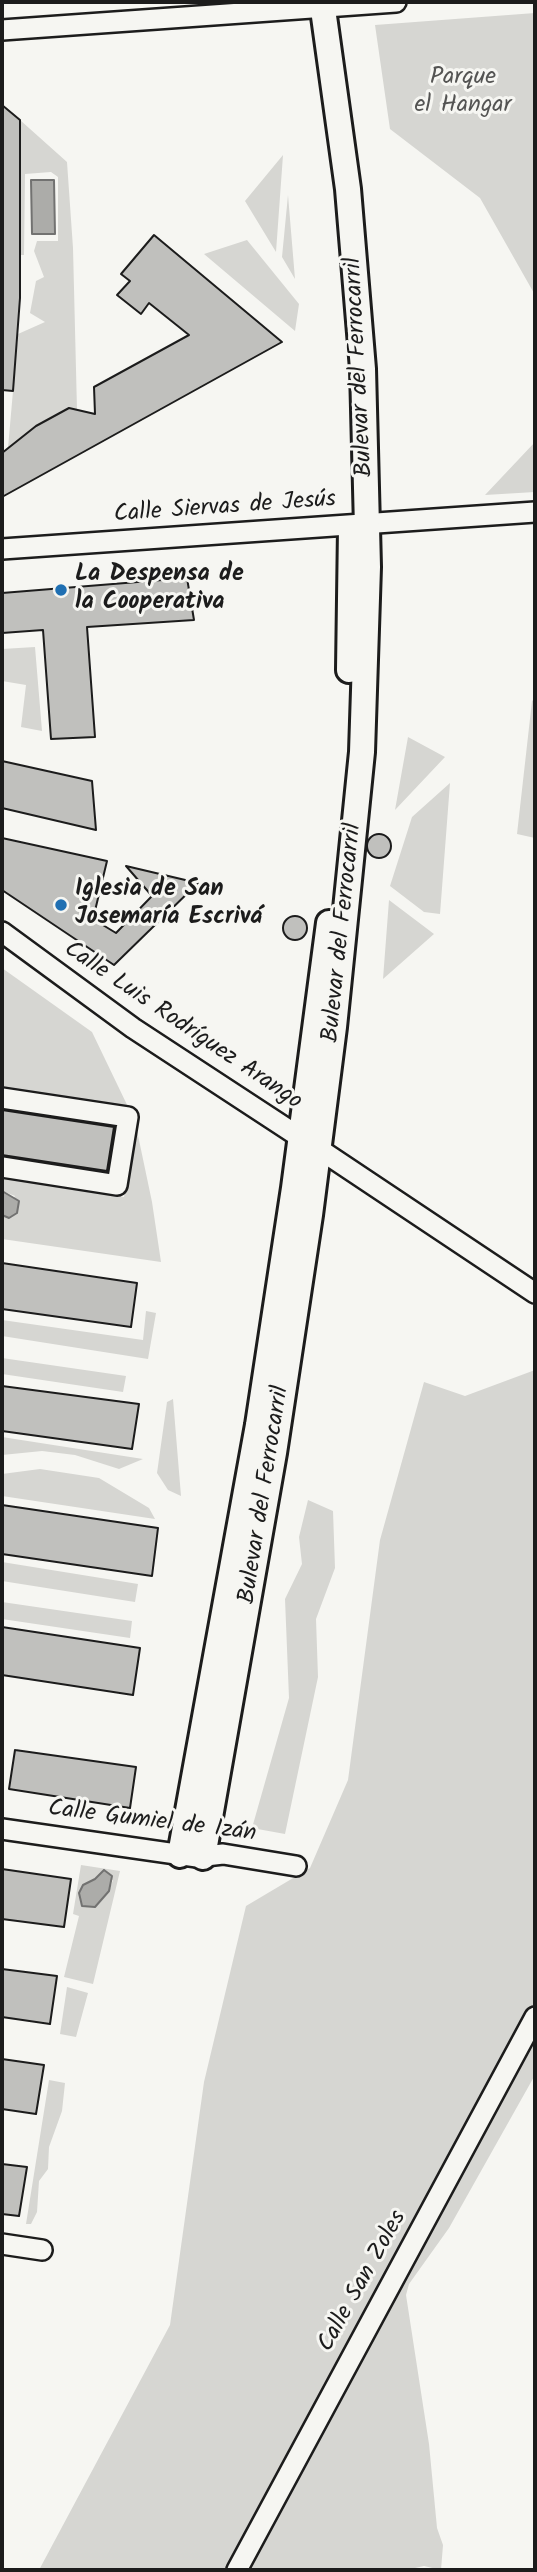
<!DOCTYPE html>
<html>
<head>
<meta charset="utf-8">
<style>
	body { margin:0 }
	#map { position:relative; width:537px; height:2572px; overflow:hidden; background:#f6f6f2; font-family:Kalam,sans-serif }
	canvas { display:block }
	.frame { position:absolute; inset:0; border:4px solid #1c1c1c; pointer-events:none }
</style>
</head>
<body>
<div id="map">
<canvas width="537" height="2572"></canvas>
<div class="frame"></div>
</div>
<script>
const context = document.querySelector('canvas').getContext('2d');
context.lineJoin = 'round';
function fillPath(path, color) { context.fillStyle = color; context.fill(path, 'evenodd'); }
const shape = rows => new Path2D(rows.map(r => 'M' + r).join(''));
function strokePath(path, color, width, dash) { context.strokeStyle = color; context.lineWidth = width; context.lineCap = dash ? 'butt' : 'round'; context.setLineDash(dash || []); context.stroke(path); }
function drawText(font, color, halo, rows, align = 'center') {
  context.font = font + ' Kalam,sans-serif'; context.lineWidth = 6; context.setLineDash([]); context.textBaseline = 'middle'; context.strokeStyle = halo; context.fillStyle = color; for (const [text, x, y, turn = 0] of rows) {
    context.save(); context.translate(x, y); context.rotate((+turn || 0) * Math.PI / 180); context.textAlign = isNaN(turn) ? turn : align; if (halo) context.strokeText(text, 0, 0); context.fillText(text, 0, 0); context.restore();
  }
}
fillPath(shape([
	[535,13,535,295,480,198,390,129,375,25],
	[20,120,67,162,73,248,77,410,68,408,36,426,8,448,18,334,45,322,30,313,36,281,44,277,34,251,37,241,58,241,58,177,51,172,25,174,24,255,20,255],
	[283,155,276,252,245,201],
	[288,195,295,279,282,257],
	[247,240,299,304,295,331,204,254],
	[535,442,535,492,485,495],
	[35,647,42,731,21,727,26,685,2,681,2,649],
	[535,698,535,838,517,834,532,701],
	[408,737,445,757,395,810],
	[450,783,440,914,424,912,390,886,412,817],
	[389,900,434,934,383,979],
	[2,968,92,1032,130,1111,2,1091],
	[135,1121,152,1202,161,1262,2,1239,2,1215,15,1196,2,1191,2,1178,124,1197],
	[146,1311,156,1313,148,1359,2,1336,2,1320,143,1340],
	[2,1358,126,1376,123,1392,2,1374],
	[535,1370,535,2075,449,2228,409,2284,406,2295,429,2444,437,2528,443,2545,441,2570,424,2566,406,2570,39,2570,170,2325,204,2082,246,1906,310,1868,348,1780,380,1540,424,1382,465,1396],
	[173,1399,181,1496,168,1490,157,1473,167,1402],
	[2,1437,143,1459,119,1469,75,1455,42,1451,2,1455],
	[40,1469,99,1478,149,1508,155,1519,2,1496,2,1474],
	[308,1500,333,1511,335,1568,316,1619,318,1677,285,1834,252,1828,289,1698,285,1599,302,1564,299,1537],
	[2,1562,138,1584,135,1602,2,1581],
	[2,1602,132,1621,130,1638,2,1619],
	[81,1865,120,1871,93,1984,64,1977,79,1916,73,1914],
	[96,1879,113,1880,109,1891,95,1907,83,1885],
	[67,1987,88,1993,76,2037,60,2034],
	[49,2080,65,2083,62,2111,49,2147,48,2169,39,2181,37,2212,31,2224,26,2224]
]), '#d6d6d2');
const water = shape([
	[31,180,54,180,55,234,32,234,31,180],
	[2,1191,19,1201,17,1213,9,1218,2,1215,2,1191],
	[104,1870,112,1876,109,1891,95,1907,82,1906,79,1893,83,1885,95,1879,104,1870]
]);
fillPath(water, '#acaca9');
strokePath(water, '#727271', 2);
const building = shape([
	[2,105,20,120,20,298,13,391,2,390,2,105],
	[154,235,282,342,2,497,2,453,36,426,69,408,95,414,94,387,189,335,149,303,141,314,117,295,130,281,121,274,154,235],
	[187,578,194,620,87,627,95,737,51,739,43,630,2,633,2,593,187,578],
	[2,761,92,781,96,830,2,808,2,761],
	'367 846a12 12 0 1 1 24 0a12 12 0 1 1-24 0Z',
	[2,838,107,861,93,919,116,933,152,896,126,866,198,883,114,965,2,890,2,838],
	'283 928a12 12 0 1 1 24 0a12 12 0 1 1-24 0Z',
	[2,1110,114,1127,107,1171,2,1155,2,1110],
	[2,1263,137,1283,131,1327,2,1309,2,1263],
	[2,1386,139,1404,132,1449,2,1431,2,1386],
	[2,1505,158,1528,152,1576,2,1554,2,1505],
	[2,1627,140,1648,133,1695,2,1675,2,1627],
	[15,1750,136,1767,130,1808,9,1789,15,1750],
	[2,1869,71,1879,64,1927,2,1919,2,1869],
	[2,1969,57,1976,50,2024,2,2017,2,1969],
	[2,2059,44,2065,36,2114,2,2109,2,2059],
	[2,2164,27,2167,19,2216,2,2214,2,2164]
]);
fillPath(building, '#c0c0bd');
strokePath(building, '#1c1c1c', 2);
const minor = shape([
	[2,30,396,2],
	[2,549,535,512],
	[2,932,133,1028,301,1138],
	[2,1098,128,1117,117,1185,2,1167],
	[319,1149,535,1293],
	[2,1829,197,1857,223,1854,296,1866],
	[2,2244,42,2250],
	[237,2570,535,2017]
]);
const major = shape([
	[349,670,351,528],
	[180,1855,258,1425,294,1188,329,923],
	[203,1857,274,1453,310,1215,334,1027,362,752,368,567,363,369,348,189,322,2]
]);
strokePath(minor, '#1c1c1c', 24);
strokePath(major, '#1c1c1c', 30);
strokePath(minor, '#f6f6f2', 19);
strokePath(major, '#f6f6f2', 24);
for (const [x, y, r, color] of [
	[61,590,7,"#1f6fb2"],
	[61,905,7,"#1f6fb2"]
]) { const dot = new Path2D(); dot.arc(x, y, r, 0, 2 * Math.PI); context.fillStyle = color; context.fill(dot); strokePath(dot, '#f6f6f2', 2.5); }
drawText('24px', '#545453', '#f6f6f2', [
	["Parque",463,79],
	["el Hangar",463,107]
]);
drawText('24px', '#1c1c1c', '#f6f6f2', [
	["Bulevar del Ferrocarril",361,367,-93],
	["Calle Siervas de Jesús",225,509,-4],
	["Bulevar del Ferrocarril",344,933,-84],
	["Calle Luis Rodríguez Arango",182,1027,34],
	["Bulevar del Ferrocarril",266,1495,-81],
	["Calle Gumiel de Izán",152,1823,7],
	["Calle San Zoles",364,2282,-61]
]);
drawText('bold 24px', '#1c1c1c', '#f6f6f2', [
	["La Despensa de",75,576],
	["la Cooperativa",75,604],
	["Iglesia de San",75,891],
	["Josemaría Escrivá",75,919]
], 'left');
</script>
</body>
</html>
